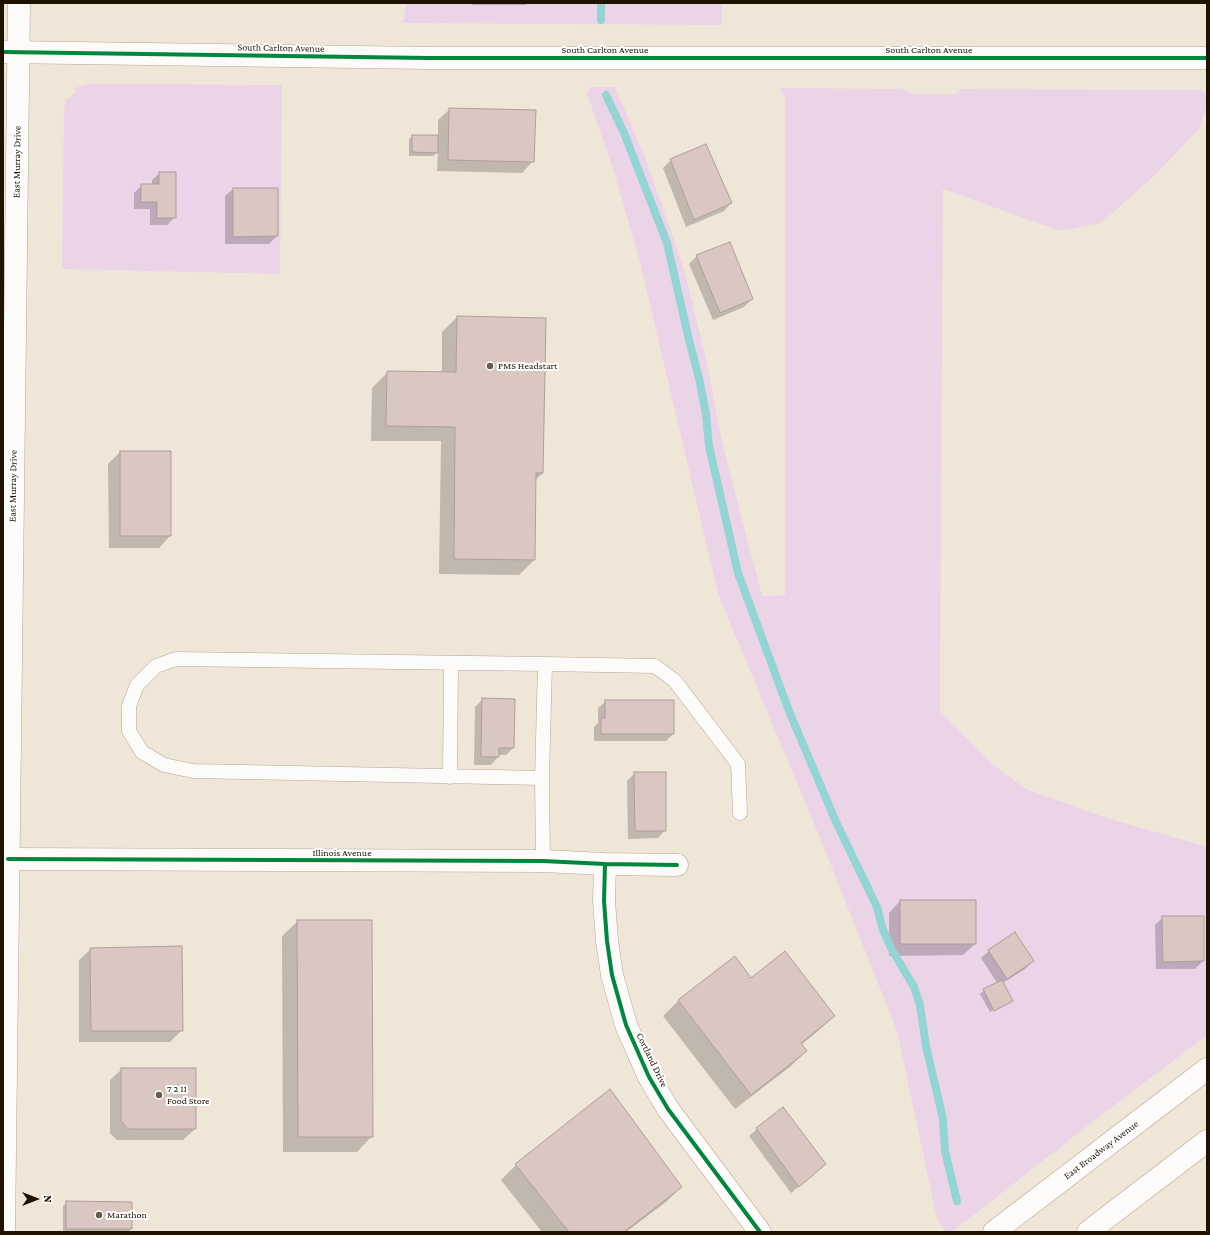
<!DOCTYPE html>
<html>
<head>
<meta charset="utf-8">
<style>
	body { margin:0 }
	#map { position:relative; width:1210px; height:1235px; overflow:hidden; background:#f0e6d8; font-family:"Crimson Pro",serif }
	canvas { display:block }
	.frame { position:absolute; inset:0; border:4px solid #1f1201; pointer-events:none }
	.north { position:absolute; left:16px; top:1179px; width:40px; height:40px; -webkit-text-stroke:3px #fff; paint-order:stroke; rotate:90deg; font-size:11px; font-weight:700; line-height:16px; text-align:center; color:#1f1201 }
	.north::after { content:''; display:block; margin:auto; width:14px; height:18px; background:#1f1201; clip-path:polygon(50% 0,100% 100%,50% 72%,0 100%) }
</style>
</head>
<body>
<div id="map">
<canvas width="1210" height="1235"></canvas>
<div class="frame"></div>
<div class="north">N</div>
</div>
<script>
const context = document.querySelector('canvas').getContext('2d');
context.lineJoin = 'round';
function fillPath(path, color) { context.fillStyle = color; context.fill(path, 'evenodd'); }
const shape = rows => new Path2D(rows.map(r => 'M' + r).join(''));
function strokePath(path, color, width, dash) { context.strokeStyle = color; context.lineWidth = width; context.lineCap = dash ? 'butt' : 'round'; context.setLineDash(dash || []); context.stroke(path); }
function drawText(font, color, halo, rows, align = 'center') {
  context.font = font + ' "Crimson Pro",serif'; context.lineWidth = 4; context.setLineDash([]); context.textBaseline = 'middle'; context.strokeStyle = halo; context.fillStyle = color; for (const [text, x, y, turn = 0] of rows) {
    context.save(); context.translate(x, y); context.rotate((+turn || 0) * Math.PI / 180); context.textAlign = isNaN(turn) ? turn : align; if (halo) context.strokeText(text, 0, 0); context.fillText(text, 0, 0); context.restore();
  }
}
fillPath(shape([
	[406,3,722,3,722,25,403,23],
	[89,84,282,85,280,274,62,269,64,109,66,100,77,92,74,88],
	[590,87,615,87,645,157,684,269,706,358,722,442,762,596,785,595,785,94,781,93,781,88,902,89,905,90,911,94,955,94,961,89,1199,90,1207,94,1207,106,1198,130,1153,177,1101,223,1060,231,943,189,940,711,992,764,1026,789,1107,818,1207,847,1207,1035,1095,1120,952,1232,946,1232,937,1219,897,1031,820,838,718,594,640,262,613,169,587,94]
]), '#ecd4e8');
fillPath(shape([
	[472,3,528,3,526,5,472,5],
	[450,109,533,161,522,173,437,171,438,152,433,156,409,156,409,139,413,136,438,136,438,120],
	[671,160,731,203,724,211,686,227,663,168],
	[160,173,175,217,167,225,150,225,150,209,134,209,134,193,142,185,152,185,152,180],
	[233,189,277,189,277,236,269,244,225,244,225,196],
	[697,256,752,299,744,307,713,320,689,264],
	[457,317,543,473,535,480,534,560,519,575,439,574,441,441,371,441,372,388,388,372,442,373,442,332],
	[120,452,170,536,159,548,109,548,108,464],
	[483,699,513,748,506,755,498,755,498,757,491,765,474,765,475,707],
	[606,701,673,734,666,741,594,741,594,727,598,723,598,708],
	[635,773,665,830,658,838,628,839,627,781],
	[900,901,975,944,963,955,889,956,889,913],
	[1163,917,1203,917,1203,961,1195,969,1156,969,1155,925],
	[298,921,372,1136,357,1152,283,1152,282,936],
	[91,949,182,1030,170,1042,79,1042,79,960],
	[989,951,1033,961,1025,969,1003,983,1012,1001,1009,1004,1009,1002,990,1012,980,994,984,990,997,983,981,958],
	[734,958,750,979,834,1016,818,1031,801,1045,806,1051,791,1066,735,1109,663,1016,678,1001],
	[122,1069,195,1129,183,1140,117,1140,110,1133,110,1080],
	[757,1129,825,1164,791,1193,749,1136],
	[516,1165,681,1187,666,1202,626,1232,542,1232,501,1180],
	[67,1202,131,1229,128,1232,63,1232,63,1206]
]), '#0003');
strokePath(shape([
	[601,3,601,20],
	[606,95,624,133,667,243,689,340,699,378,706,414,709,446,738,573,789,711,836,822,877,907,883,930,892,950,914,987,920,1005,926,1046,943,1119,945,1151,957,1201]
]), '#92d5d2', 8);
const building = shape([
	[449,108,536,110,534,162,448,160,449,108],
	[412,135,438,135,438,153,412,152,412,135],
	[706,144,732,203,694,220,670,159,706,144],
	[159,172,176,172,176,218,157,218,157,202,141,202,141,184,159,184,159,172],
	[233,188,278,188,278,236,233,237,233,188],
	[730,242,753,299,720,313,696,255,730,242],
	[457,316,546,318,543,473,536,473,535,560,454,559,455,427,386,426,387,371,456,372,457,316],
	[120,451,171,451,171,536,120,536,120,451],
	[482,698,515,699,514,748,499,748,499,757,481,757,482,698],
	[605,700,674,700,674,734,601,734,601,718,605,718,605,700],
	[634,772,666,772,666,831,635,831,634,772],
	[900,900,976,900,976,944,900,944,900,900],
	[1162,916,1204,916,1204,961,1163,962,1162,916],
	[297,920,372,920,373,1137,298,1137,297,920],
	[1015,932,1034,961,1007,979,988,950,1015,932],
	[182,946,183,1031,91,1031,90,948,182,946],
	[785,951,835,1016,801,1043,807,1051,751,1095,678,1000,735,956,751,978,785,951],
	[1002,980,1013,1001,994,1011,983,989,1002,980],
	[121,1068,196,1068,196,1129,128,1129,121,1121,121,1068],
	[610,1089,682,1187,624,1232,569,1232,515,1164,610,1089],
	[783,1107,826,1164,799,1187,756,1128,783,1107],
	[66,1201,132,1202,132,1229,66,1229,66,1201]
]);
fillPath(building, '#dac7c1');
strokePath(building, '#b09d98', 1);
const service = shape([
	[545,664,655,666,675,681,738,764,740,813],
	[450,777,451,663],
	[542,778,193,771,164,765,142,752,129,731,129,706,137,685,156,666,176,659,545,664,542,778,543,861]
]);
const minor = shape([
	[3,52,428,58,1207,58],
	[8,859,543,861,605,864,677,865],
	[605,864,604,901,607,941,612,975,626,1025,649,1077,668,1109,760,1232]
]);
const primary = shape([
	[994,1232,1207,1069],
	[1088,1232,1207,1141]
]);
const trunk = shape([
	[4,1232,19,3]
]);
strokePath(service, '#b3a693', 15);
strokePath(minor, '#b3a693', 23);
strokePath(primary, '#b3a693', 23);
strokePath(trunk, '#b3a693', 23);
strokePath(service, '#fdfbf9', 14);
strokePath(minor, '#fdfbf9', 22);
strokePath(primary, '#fdfbf9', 22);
strokePath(trunk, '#fdfbf9', 22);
strokePath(shape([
	[3,52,428,58,1207,58],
	[8,859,543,861,605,864,677,865],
	[605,864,604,901,607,941,612,975,626,1025,649,1077,668,1109,760,1232]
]), '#00873e', 4);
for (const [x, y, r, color] of [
	[490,366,4,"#685c4c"],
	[159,1095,4,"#685c4c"],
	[99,1215,4,"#685c4c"]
]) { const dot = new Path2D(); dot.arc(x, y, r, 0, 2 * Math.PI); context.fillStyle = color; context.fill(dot); strokePath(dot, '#fff', 1.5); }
drawText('10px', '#1f1201', '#fff', [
	["South Carlton Avenue",281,48,1],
	["South Carlton Avenue",605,50],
	["South Carlton Avenue",929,50],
	["East Murray Drive",17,162,-89],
	["East Murray Drive",13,486,-89],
	["Illinois Avenue",342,853],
	["Cortland Drive",652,1060,64],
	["East Broadway Avenue",1101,1150,-37]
]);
drawText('10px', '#1f1201', '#fff', [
	["PMS Headstart",498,366],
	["7 2 11",167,1089],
	["Food Store",167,1101],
	["Marathon",107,1215]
], 'left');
</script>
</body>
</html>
